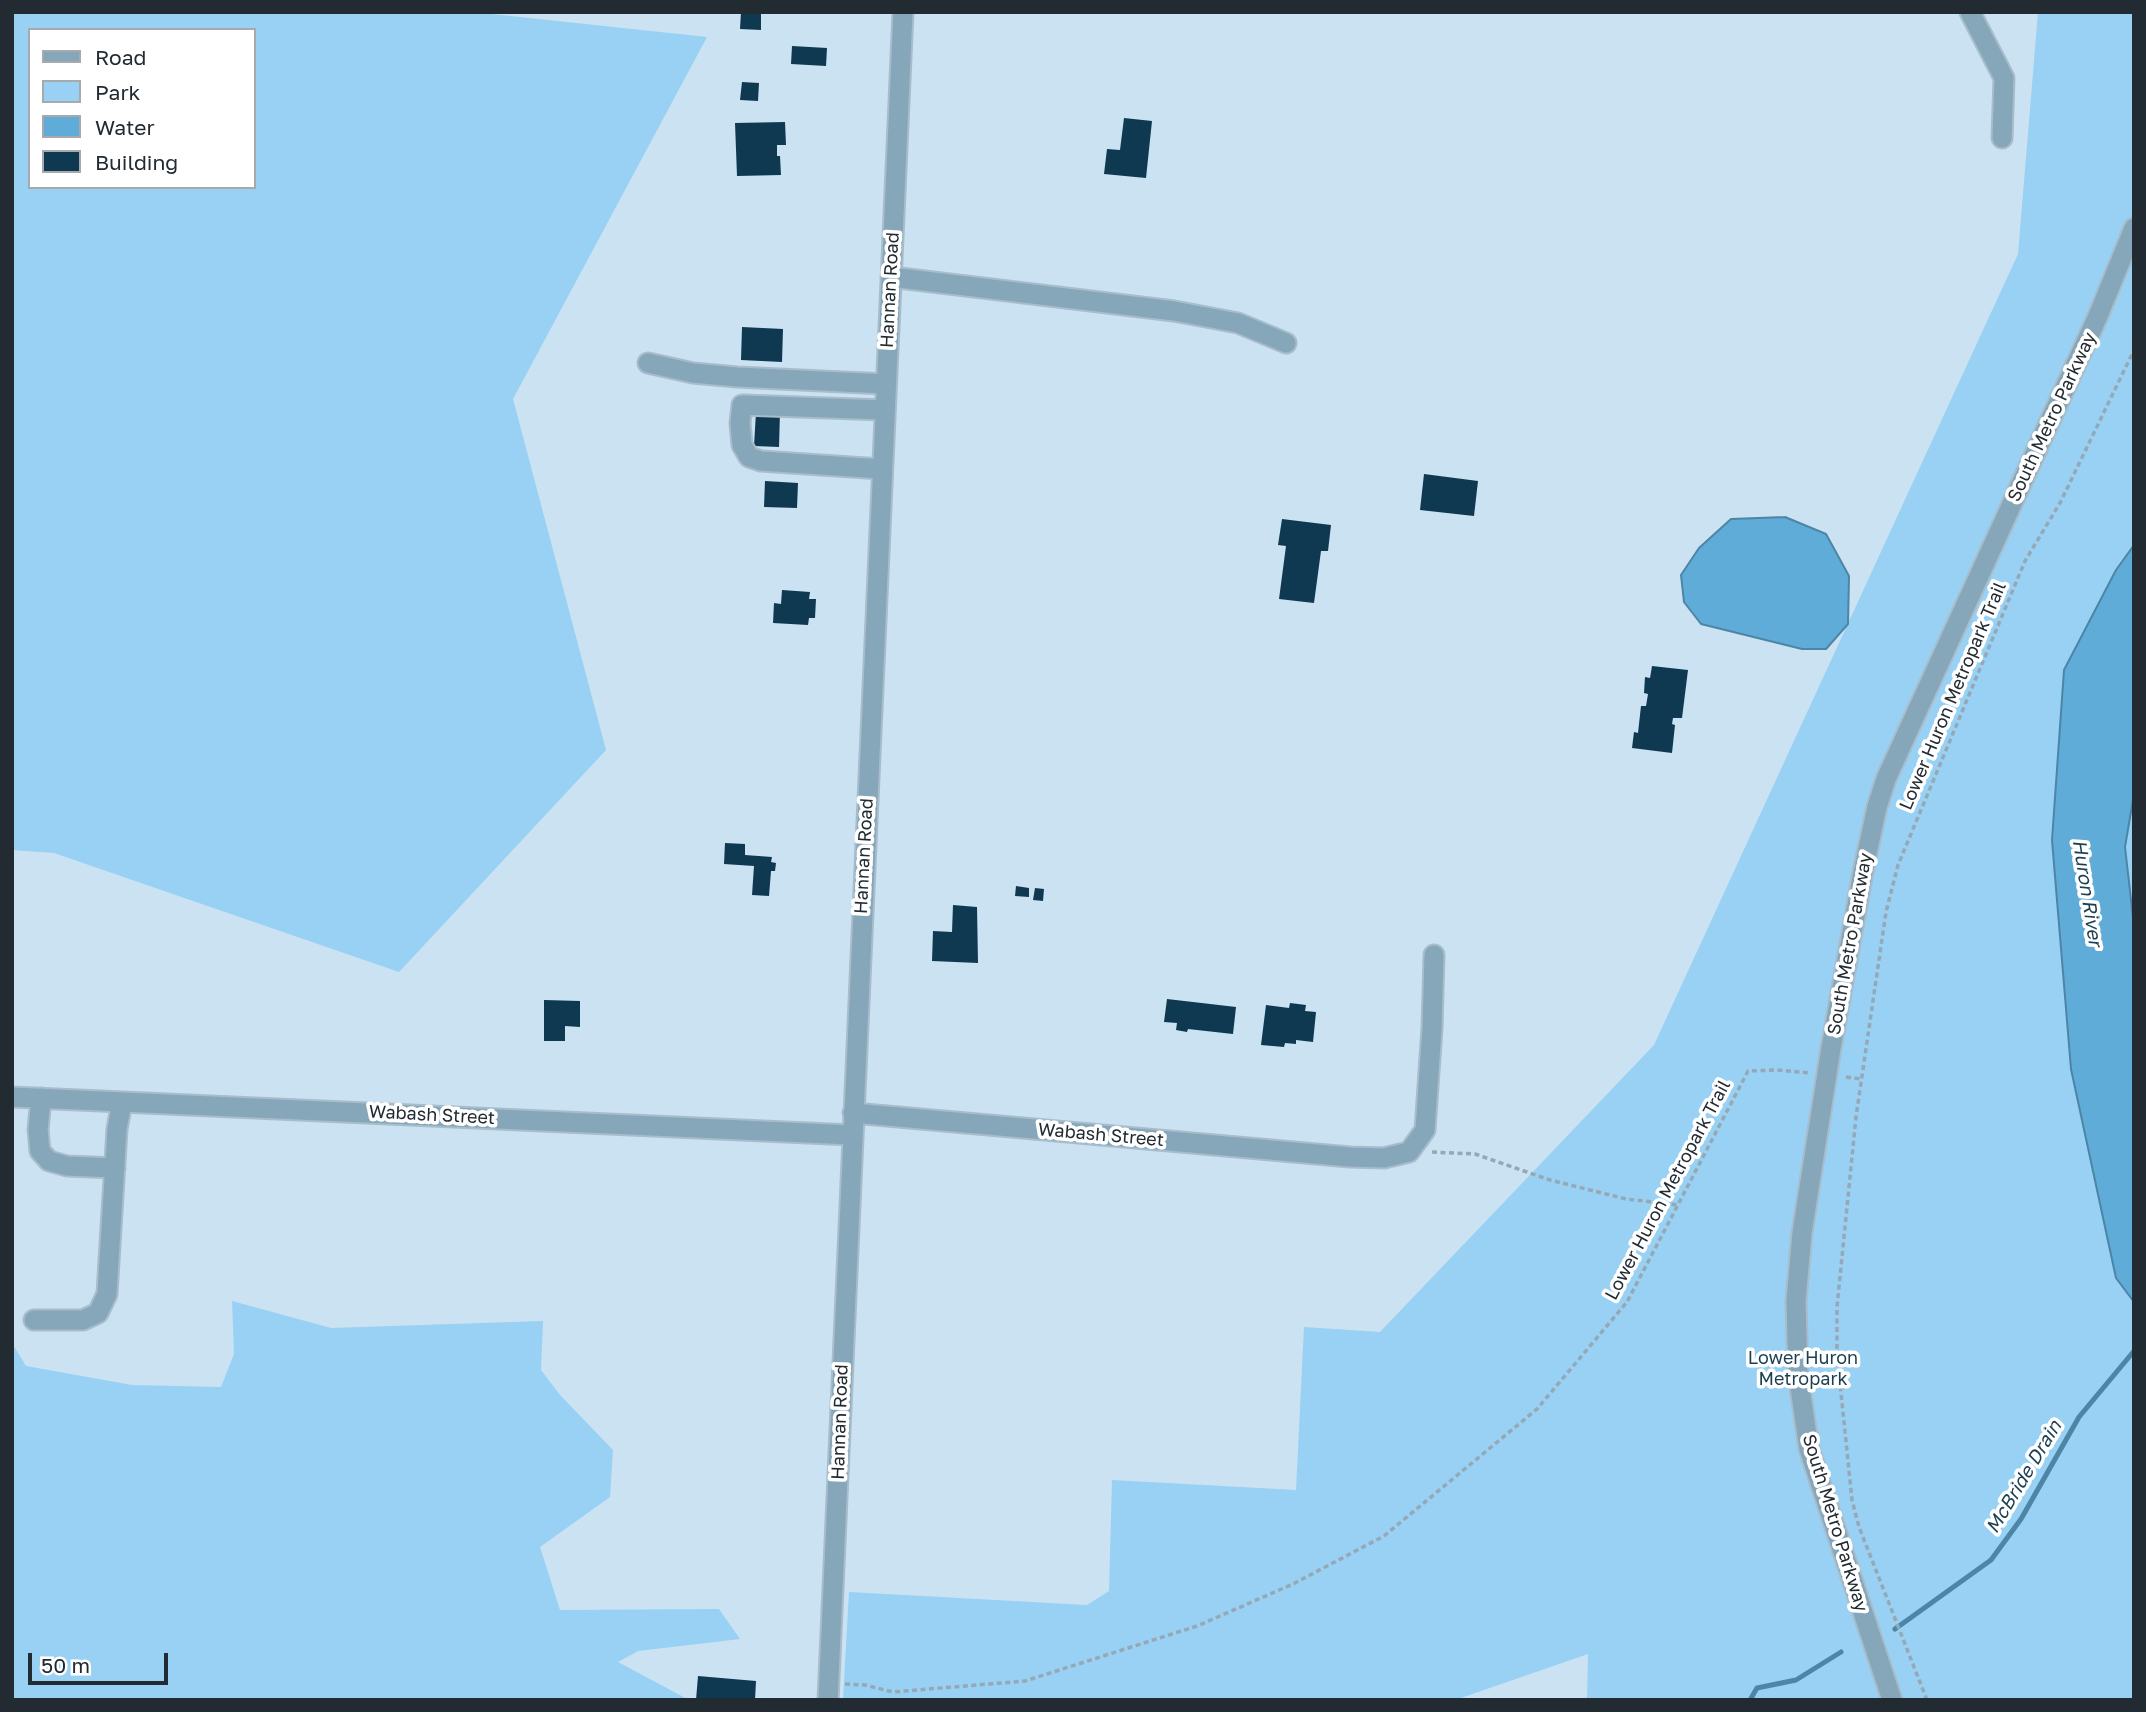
<!DOCTYPE html>
<html>
<head>
<meta charset="utf-8">
<style>
	body { margin:0 }
	#map { position:relative; width:2146px; height:1712px; overflow:hidden; background:#cae2f2; font-family:"Golos Text",sans-serif }
	canvas { display:block }
	.frame { position:absolute; inset:0; border:14px solid #222b31; pointer-events:none }
	.legend { position:absolute; left:28px; top:28px; width:228px; height:161px; box-sizing:border-box; background:#fff; border:2px solid #a7aaad; margin:0; padding:9px 12px; list-style:none; font-size:21px; color:#222b31 }
	.legend li { display:flex; align-items:center; gap:14px; height:35px }
	.legend b { width:35px; border:2px solid #a7aaad }
	.scale { position:absolute; left:28px; top:1653px; width:140px; height:32px; box-sizing:border-box; border:4px solid #222b31; border-top:0; padding-left:9px; font-size:21px; line-height:24px; white-space:nowrap; color:#222b31; -webkit-text-stroke:5px #fff; paint-order:stroke }
</style>
</head>
<body>
<div id="map">
<canvas width="2146" height="1712"></canvas>
<div class="frame"></div>
<ul class="legend">
<li><b style="height:9px;background:#86a6b9"></b>Road</li>
<li><b style="height:19px;background:#98d1f3"></b>Park</li>
<li><b style="height:19px;background:#5facd8"></b>Water</li>
<li><b style="height:19px;background:#0f3950"></b>Building</li>
</ul>
<div class="scale">50 m</div>
</div>
<script>
const context = document.querySelector('canvas').getContext('2d');
context.lineJoin = 'round';
function fillPath(path, color) { context.fillStyle = color; context.fill(path, 'evenodd'); }
const shape = rows => new Path2D(rows.map(r => 'M' + r).join(''));
function strokePath(path, color, width, dash) { context.strokeStyle = color; context.lineWidth = width; context.lineCap = dash ? 'butt' : 'round'; context.setLineDash(dash || []); context.stroke(path); }
function drawText(font, color, halo, rows, align = 'center') {
  context.font = font + ' "Golos Text",sans-serif'; context.lineWidth = 7; context.setLineDash([]); context.textBaseline = 'middle'; context.strokeStyle = halo; context.fillStyle = color; for (const [text, x, y, turn = 0] of rows) {
    context.save(); context.translate(x, y); context.rotate((+turn || 0) * Math.PI / 180); context.textAlign = isNaN(turn) ? turn : align; if (halo) context.strokeText(text, 0, 0); context.fillText(text, 0, 0); context.restore();
  }
}
fillPath(shape([
	[12,12,473,12,707,37,513,399,606,750,399,972,54,853,12,850],
	[30,30,254,30,254,187,30,187],
	[2038,12,2134,12,2134,1700,1587,1700,1588,1654,1455,1700,843,1700,849,1592,1087,1605,1109,1591,1112,1480,1296,1490,1304,1327,1380,1332,1654,1045,2018,254],
	[232,1301,331,1328,543,1321,541,1370,560,1395,613,1450,610,1497,540,1547,560,1610,719,1609,740,1639,638,1651,618,1662,689,1700,12,1700,12,1343,26,1366,132,1385,221,1387,234,1354]
]), '#98d1f3');
const water = shape([
	[1785,517,1826,534,1849,576,1848,624,1826,649,1802,649,1701,624,1684,602,1681,575,1699,548,1731,519,1785,517],
	[2134,545,2134,794,2125,847,2134,926,2134,1302,2116,1278,2071,1069,2052,840,2064,670,2116,570,2134,545]
]);
fillPath(water, '#5facd8');
strokePath(water, '#4d85a6', 2);
strokePath(shape([
	[1895,1629,1991,1560,2021,1519,2079,1417,2134,1351],
	[1750,1700,1757,1688,1796,1680,1841,1652]
]), '#4d85a6', 5);
fillPath(shape([
	[741,12,761,12,761,30,740,29],
	[792,46,827,48,826,66,791,64],
	[742,82,759,83,758,101,740,100],
	[1124,118,1152,121,1146,178,1104,174,1107,149,1120,150],
	[785,122,786,145,777,145,777,156,780,156,781,175,737,176,735,123],
	[742,327,783,329,782,362,741,360],
	[756,412,780,412,779,447,754,446],
	[1424,474,1478,481,1474,516,1420,510],
	[765,481,798,483,797,508,764,507],
	[1282,519,1331,525,1328,551,1321,551,1314,603,1279,599,1286,546,1278,545],
	[782,590,810,592,809,599,816,599,815,618,809,618,808,625,773,623,774,603,781,604],
	[1652,666,1688,670,1682,718,1673,718,1672,724,1675,725,1672,753,1632,748,1634,732,1638,733,1641,706,1646,706,1648,694,1644,693,1645,677,1650,678],
	[725,843,745,844,745,855,772,857,771,862,776,863,775,871,771,871,769,896,752,895,754,866,724,864],
	[1016,886,1029,888,1029,897,1015,896],
	[1035,888,1044,889,1043,901,1033,900],
	[953,905,977,907,978,963,932,961,933,931,952,932],
	[1167,999,1236,1007,1233,1034,1188,1029,1187,1032,1176,1030,1177,1023,1164,1022],
	[544,1000,580,1001,580,1027,565,1026,565,1041,544,1041],
	[1290,1003,1306,1005,1305,1011,1316,1012,1313,1042,1296,1040,1296,1044,1285,1043,1284,1047,1261,1045,1266,1005,1289,1008],
	[698,1676,756,1681,755,1700,696,1700]
]), '#0f3950');
const minor = shape([
	[1970,12,2004,78,2002,138],
	[891,277,1174,311,1238,323,1286,343],
	[648,363,693,373,737,377,886,384],
	[881,469,761,461,749,457,742,445,740,423,742,405,884,410],
	[12,1097,852,1135],
	[41,1098,38,1130,40,1151,49,1161,67,1166,115,1168],
	[853,1113,1350,1157,1384,1158,1409,1152,1425,1130,1432,1028,1434,955],
	[34,1320,83,1320,98,1313,107,1294,117,1129,122,1102],
	[828,1700,903,12],
	[1892,1700,1809,1449,1798,1374,1796,1301,1802,1233,1831,1048,1863,872,1877,807,1886,779,2098,316,2134,228]
]);
strokePath(minor, '#a8bdcb', 23);
strokePath(shape([
	[1846,1077,1861,1079],
	[1432,1152,1475,1154,1550,1180,1626,1199,1679,1205],
	[845,1684,865,1685,893,1692,1025,1681,1197,1626,1293,1584,1384,1536,1537,1409,1627,1302,1748,1071,1777,1070,1810,1073],
	[1927,1700,1859,1527,1852,1500,1837,1354,1837,1307,1856,1117,1886,912,1898,865,2025,561,2060,503,2134,350]
]), '#95a8b5', 3.5, [5, 3.5]);
strokePath(minor, '#86a6b9', 19);
drawText('18px', '#222b31', '#fff', [
	["Hannan Road",890,290,-87],
	["South Metro Parkway",2052,417,-65],
	["Lower Huron Metropark Trail",1953,696,-67],
	["Hannan Road",864,856,-87],
	["South Metro Parkway",1850,944,-80],
	["Wabash Street",432,1115,3],
	["Wabash Street",1101,1135,5],
	["Lower Huron Metropark Trail",1668,1190,-62],
	["Hannan Road",840,1422,-88],
	["South Metro Parkway",1835,1523,73]
]);
drawText('18px', '#1c3e51', '#fff', [
	["Lower Huron",1803,1358],
	["Metropark",1803,1379]
]);
drawText('italic 19px', '#1d3f52', '#fff', [
	["Huron River",2087,893,81],
	["McBride Drain",2024,1477,-59]
]);
</script>
</body>
</html>
